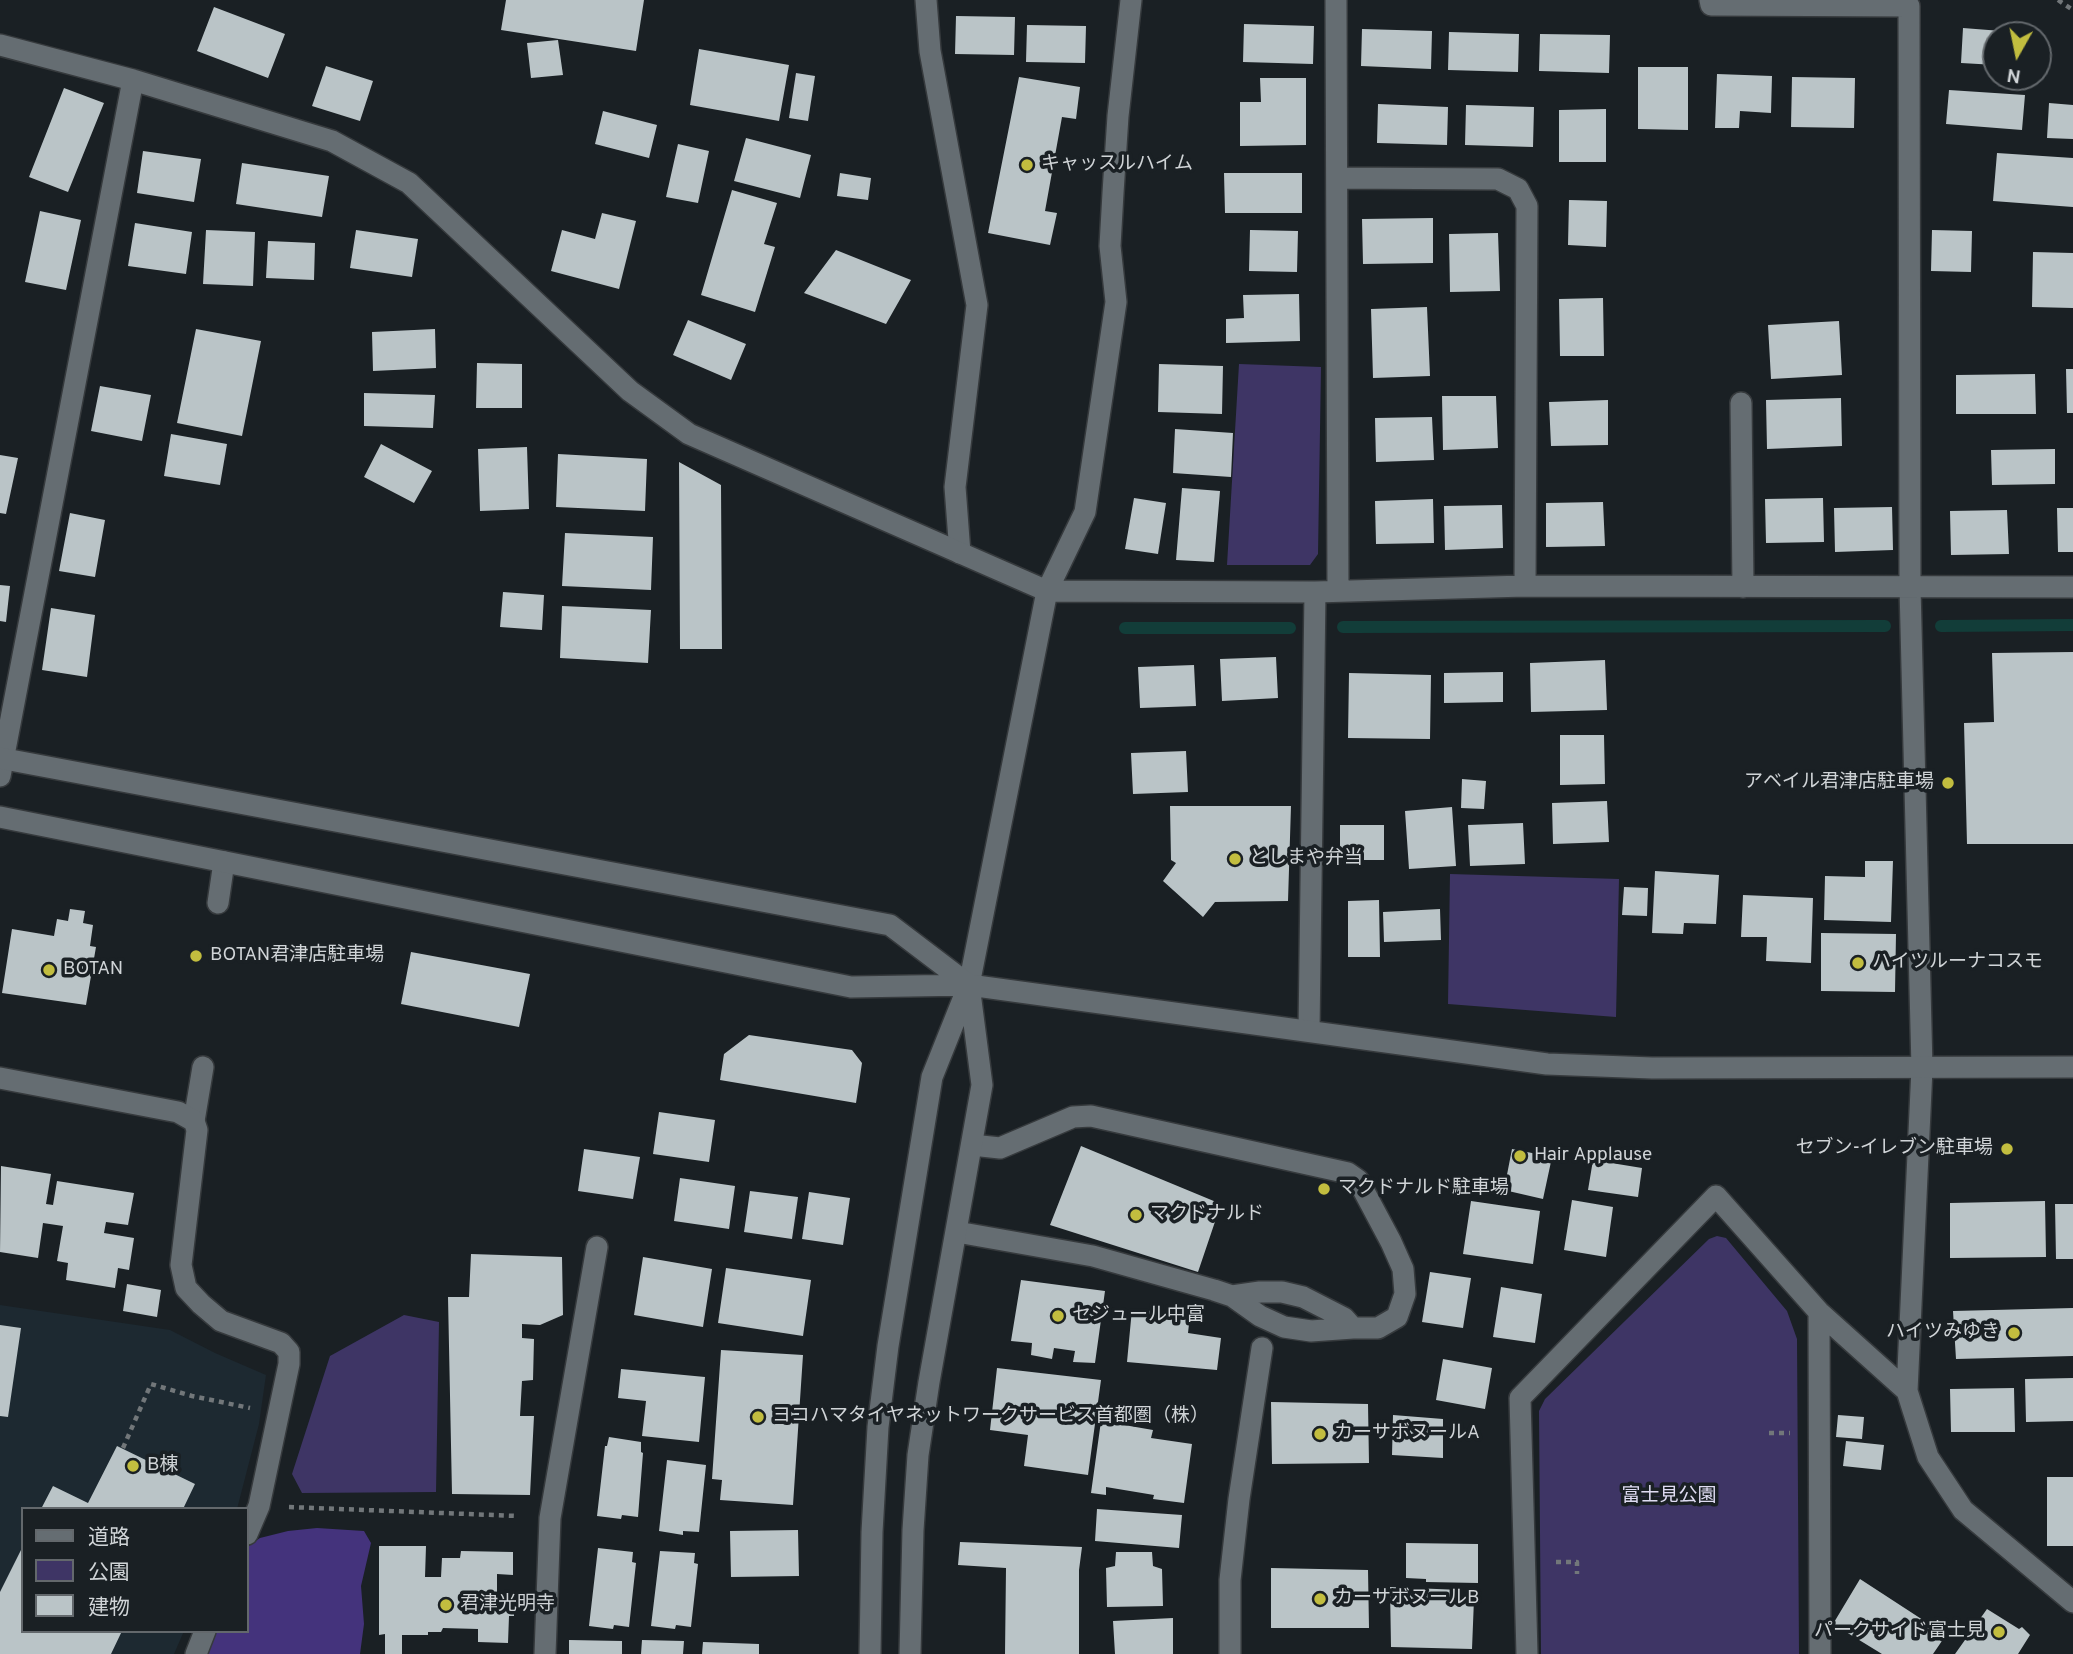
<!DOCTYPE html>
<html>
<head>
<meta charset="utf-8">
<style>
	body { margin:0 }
	#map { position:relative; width:2073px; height:1654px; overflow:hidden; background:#1a2024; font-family:Overpass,"Noto Sans JP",sans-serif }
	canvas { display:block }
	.legend { position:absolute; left:21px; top:1507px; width:228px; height:126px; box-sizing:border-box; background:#1a2024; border:2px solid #63686c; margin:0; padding:9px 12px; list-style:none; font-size:21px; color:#d0d4d7 }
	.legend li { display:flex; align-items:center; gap:14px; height:35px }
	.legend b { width:35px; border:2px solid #63686c }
	.north { position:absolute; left:1982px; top:21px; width:70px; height:70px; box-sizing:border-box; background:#1a2024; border:2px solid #63686c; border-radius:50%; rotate:189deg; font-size:19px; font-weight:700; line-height:28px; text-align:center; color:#d0d4d7 }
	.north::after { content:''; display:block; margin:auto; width:24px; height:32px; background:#c2bd3f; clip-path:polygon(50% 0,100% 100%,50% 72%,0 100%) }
</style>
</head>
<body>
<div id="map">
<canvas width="2073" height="1654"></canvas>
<ul class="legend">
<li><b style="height:9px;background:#656d72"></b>道路</li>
<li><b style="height:19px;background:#3e3565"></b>公園</li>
<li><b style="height:19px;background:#bac4c7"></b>建物</li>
</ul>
<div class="north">N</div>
</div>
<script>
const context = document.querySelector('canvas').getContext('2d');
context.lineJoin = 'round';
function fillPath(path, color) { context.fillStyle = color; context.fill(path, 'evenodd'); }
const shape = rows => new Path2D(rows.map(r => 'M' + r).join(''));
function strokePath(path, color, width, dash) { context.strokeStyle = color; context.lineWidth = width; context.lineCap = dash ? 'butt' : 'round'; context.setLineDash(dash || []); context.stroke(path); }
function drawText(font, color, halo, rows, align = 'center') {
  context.font = font + ' Overpass,"Noto Sans JP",sans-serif'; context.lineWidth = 7; context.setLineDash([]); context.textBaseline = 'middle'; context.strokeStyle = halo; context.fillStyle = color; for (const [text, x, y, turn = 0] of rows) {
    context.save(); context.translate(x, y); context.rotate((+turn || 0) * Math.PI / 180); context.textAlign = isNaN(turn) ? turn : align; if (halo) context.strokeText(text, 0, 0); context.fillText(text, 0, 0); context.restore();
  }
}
fillPath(shape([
	[0,1305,170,1330,215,1353,266,1375,259,1424,237,1509,23,1509,23,1631,184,1631,174,1654,0,1654]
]), '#1d2931');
fillPath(shape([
	[1239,364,1321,367,1318,554,1310,565,1227,565],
	[1450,874,1619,879,1616,1017,1448,1004],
	[1717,1236,1726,1238,1787,1311,1797,1339,1799,1654,1541,1654,1539,1411,1545,1399,1709,1239],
	[404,1315,439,1322,436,1492,302,1493,292,1474,330,1356]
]), '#3e3565');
fillPath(shape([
	[317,1528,364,1531,371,1543,361,1586,364,1624,360,1654,202,1654,211,1631,247,1631,247,1547,260,1538,288,1531]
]), '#44337c');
strokePath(shape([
	[1941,626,2073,625],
	[1343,627,1885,626],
	[1125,628,1290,628]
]), '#123d39', 12);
fillPath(shape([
	[506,0,644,0,636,51,501,30],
	[214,7,285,34,268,78,197,51],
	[956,16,1015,17,1014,55,955,54],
	[1244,24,1314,26,1313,64,1243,62],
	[1027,25,1086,26,1085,63,1026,62],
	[1963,28,2027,33,2026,35,1996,35,1996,65,1961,63],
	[1362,29,1432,31,1431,69,1361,66],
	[1449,32,1519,34,1518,72,1448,70],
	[1540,34,1610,35,1609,73,1539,71],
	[558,40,563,75,531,78,527,43],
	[699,49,789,65,779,121,690,105],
	[326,66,373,81,360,121,312,106],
	[1638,67,1688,67,1688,130,1638,129],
	[796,73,815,76,808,121,789,118],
	[1717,74,1772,76,1771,113,1740,111,1739,128,1715,128],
	[1019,77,1080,87,1076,119,1062,117,1045,211,1057,213,1050,245,988,233],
	[1792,77,1855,78,1854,128,1791,127],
	[1260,78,1306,78,1306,145,1240,146,1240,102,1261,102],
	[64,88,104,103,68,192,29,177],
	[1949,90,2025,95,2022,130,1946,124],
	[2049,103,2073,105,2073,139,2047,138],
	[1378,104,1448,107,1447,145,1377,143],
	[1466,105,1534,107,1533,147,1465,145],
	[1606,109,1606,162,1559,162,1559,110],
	[603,111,657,125,649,158,595,144],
	[746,138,811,155,800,198,734,181],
	[678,144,709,151,698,203,666,197],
	[143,151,201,159,194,202,137,193],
	[1997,153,2073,158,2073,207,1993,201],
	[242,163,329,176,322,217,236,204],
	[840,173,871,178,868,200,837,196],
	[1224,173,1302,173,1302,213,1225,213],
	[732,190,777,203,764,244,775,247,755,312,701,295],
	[1569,200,1607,201,1606,247,1568,245],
	[40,211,81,220,66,290,25,282],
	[602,213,636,221,619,289,551,271,562,230,595,239],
	[1433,218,1433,263,1363,264,1362,219],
	[135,223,192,232,186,274,128,266],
	[206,230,255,232,253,286,203,284],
	[356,230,418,239,412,277,350,268],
	[1250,230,1298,231,1297,272,1249,271],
	[1932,230,1972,231,1971,272,1931,271],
	[1498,233,1500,291,1450,292,1449,234],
	[268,241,315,243,314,280,266,278],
	[836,250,911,280,886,324,804,293],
	[2033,252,2073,253,2073,308,2032,307],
	[1299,294,1300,341,1226,343,1226,319,1244,318,1243,295],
	[1603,298,1604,356,1560,356,1559,299],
	[1427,307,1430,376,1373,378,1371,309],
	[688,320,746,344,731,380,673,355],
	[1839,321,1842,375,1771,379,1768,325],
	[196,329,261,341,242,436,177,423],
	[435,329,436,368,373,371,372,332],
	[477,363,522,364,522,408,476,408],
	[1159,364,1223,366,1222,414,1158,412],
	[2066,369,2073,369,2073,413,2067,413],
	[2035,374,2036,414,1956,414,1956,375],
	[100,386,151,395,142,441,91,431],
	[364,393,435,395,433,428,364,426],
	[1442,396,1496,396,1498,448,1443,450],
	[1841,398,1842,446,1767,449,1766,400],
	[1608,400,1608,445,1551,446,1549,402],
	[1432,417,1434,460,1376,462,1375,418],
	[1175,429,1233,433,1231,477,1173,473],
	[171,434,227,444,220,485,164,476],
	[381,444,432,471,414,503,364,477],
	[527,447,529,509,480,511,478,449],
	[2055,449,2055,484,1992,485,1991,450],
	[558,454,647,459,645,511,556,507],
	[0,455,18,458,6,514,0,513],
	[679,462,721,485,722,649,680,649],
	[1182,488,1220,491,1214,562,1176,560],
	[1134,498,1166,503,1158,554,1125,549],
	[1823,498,1824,542,1766,543,1765,499],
	[1433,499,1434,543,1376,544,1375,501],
	[1603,502,1605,546,1546,547,1546,503],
	[1502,505,1503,548,1445,550,1444,506],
	[1892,507,1893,550,1835,552,1834,508],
	[2057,508,2073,508,2073,552,2058,552],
	[2007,510,2009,554,1951,555,1950,511],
	[70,513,105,520,95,577,59,571],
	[565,533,653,537,651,590,562,586],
	[0,585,10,586,6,622,0,621],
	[503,592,544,595,542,630,500,627],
	[562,606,651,610,648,663,560,658],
	[51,608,95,615,87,677,42,670],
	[2073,652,2073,844,1967,844,1964,723,1994,722,1992,653],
	[1276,657,1278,698,1222,701,1220,659],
	[1605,660,1607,710,1531,712,1530,663],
	[1194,665,1196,706,1140,708,1138,667],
	[1503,672,1503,702,1444,703,1444,673],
	[1349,673,1431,675,1430,739,1348,738],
	[1560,735,1604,735,1605,784,1560,785],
	[1186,751,1188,792,1133,794,1131,753],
	[1462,779,1486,781,1484,809,1461,808],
	[1607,801,1609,842,1553,844,1552,803],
	[1170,806,1291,806,1288,901,1215,902,1203,917,1163,881,1176,863,1171,860],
	[1452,807,1456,866,1409,869,1405,811],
	[1523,823,1525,864,1470,866,1468,825],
	[1340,825,1384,825,1384,860,1340,860],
	[1865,861,1893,861,1891,922,1824,920,1825,876,1865,877],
	[1655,871,1719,875,1716,924,1684,923,1683,934,1652,933],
	[1624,887,1648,888,1647,916,1622,915],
	[1743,895,1813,898,1811,963,1766,961,1767,937,1741,937],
	[1379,900,1380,957,1348,957,1348,901],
	[70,909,85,911,83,923,93,925,90,946,96,947,86,1005,2,993,12,929,54,936,57,919,68,921],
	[1440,909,1441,940,1384,942,1383,912],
	[1821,933,1896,934,1895,992,1821,991],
	[411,952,530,974,519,1027,401,1004],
	[749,1035,852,1050,862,1063,856,1103,720,1080,724,1054],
	[659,1112,715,1120,709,1162,653,1154],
	[1081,1146,1221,1204,1198,1272,1050,1225],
	[584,1149,640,1157,633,1199,578,1191],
	[1512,1149,1552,1157,1543,1199,1504,1190],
	[1593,1160,1642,1168,1638,1197,1588,1190],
	[1,1166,51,1174,46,1204,53,1205,57,1181,134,1193,128,1225,106,1222,104,1233,134,1238,129,1270,118,1268,115,1288,66,1280,68,1263,57,1261,63,1226,43,1223,38,1258,0,1252],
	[680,1178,735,1186,729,1229,674,1221],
	[750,1191,798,1197,792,1239,744,1232],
	[809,1192,850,1198,843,1245,802,1239],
	[1572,1200,1613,1207,1606,1257,1564,1250],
	[1471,1201,1540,1211,1533,1264,1463,1254],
	[2045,1201,2046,1257,1950,1258,1950,1203],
	[2055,1204,2073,1204,2073,1259,2056,1259],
	[471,1254,562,1257,563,1315,540,1325,522,1324,522,1338,534,1339,533,1380,522,1381,520,1416,534,1416,530,1495,452,1494,448,1297,469,1297],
	[643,1257,712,1269,703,1327,634,1315],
	[726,1268,811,1280,803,1336,718,1323],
	[1430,1272,1471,1278,1463,1328,1422,1322],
	[1021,1280,1105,1291,1095,1363,1073,1362,1075,1351,1054,1348,1052,1359,1031,1355,1032,1343,1011,1341],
	[127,1284,161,1290,157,1317,123,1311],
	[1501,1287,1542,1294,1535,1343,1493,1337],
	[2073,1308,2073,1356,1956,1359,1953,1311],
	[1132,1309,1190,1315,1188,1333,1221,1338,1217,1370,1127,1362],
	[0,1325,21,1328,8,1417,0,1416],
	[721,1350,803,1355,793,1505,720,1500,722,1480,712,1479],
	[1443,1359,1492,1368,1485,1409,1436,1400],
	[997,1368,1101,1380,1088,1475,1024,1466,1028,1435,990,1430],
	[621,1369,705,1377,699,1442,642,1436,646,1401,618,1398],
	[2073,1378,2073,1421,2026,1422,2025,1379],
	[2014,1388,2015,1432,1951,1432,1950,1389],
	[1271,1402,1368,1404,1369,1463,1272,1464],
	[1393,1415,1443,1419,1443,1458,1392,1455],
	[1838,1415,1864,1417,1862,1439,1836,1437],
	[1101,1421,1153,1430,1151,1438,1192,1444,1184,1503,1153,1499,1154,1495,1106,1487,1106,1495,1091,1493],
	[609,1437,641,1442,641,1452,643,1453,638,1517,622,1515,621,1519,597,1516,605,1446,607,1446],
	[1846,1441,1884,1445,1881,1470,1843,1466],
	[117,1446,195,1484,183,1509,41,1509,53,1486,88,1503],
	[667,1460,706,1465,699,1532,683,1531,683,1535,659,1531],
	[2047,1477,2073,1477,2073,1546,2047,1546],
	[1097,1509,1182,1515,1179,1548,1095,1541],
	[798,1530,799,1576,731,1577,730,1531],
	[960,1542,1082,1547,1079,1570,1079,1654,1005,1654,1006,1568,958,1565],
	[1406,1543,1478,1544,1478,1583,1426,1582,1426,1579,1406,1578],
	[23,1546,23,1631,122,1631,111,1654,0,1654,0,1592],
	[379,1546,426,1546,425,1577,441,1577,442,1558,460,1558,461,1551,513,1552,513,1575,497,1574,497,1593,514,1594,514,1616,509,1616,508,1643,478,1642,478,1629,443,1628,441,1632,428,1632,428,1635,402,1635,402,1654,385,1654,385,1634,379,1635],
	[598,1548,633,1552,632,1562,636,1563,629,1627,614,1625,613,1629,589,1626],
	[660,1551,695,1553,694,1563,698,1564,691,1627,676,1625,675,1629,651,1626],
	[1116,1552,1152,1552,1153,1566,1162,1569,1163,1606,1107,1607,1106,1568,1115,1566],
	[1271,1568,1368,1570,1369,1628,1271,1628],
	[1860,1579,1946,1635,1933,1654,1882,1654,1833,1624],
	[1390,1587,1460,1590,1460,1599,1474,1599,1472,1649,1391,1647],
	[1987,1609,2019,1629,2022,1627,2030,1635,2018,1654,1955,1654],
	[1173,1618,1173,1654,1115,1654,1113,1621],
	[569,1640,622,1641,622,1654,569,1654],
	[642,1640,684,1641,683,1654,641,1654],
	[703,1642,759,1644,759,1654,702,1654]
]), '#bac4c7');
const lane = shape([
	[926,0,930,51,977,305,955,487,960,553],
	[218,903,224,862],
	[194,1121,203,1067],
	[957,1232,1093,1256,1214,1290,1232,1296,1260,1316,1284,1327,1311,1331,1353,1328,1378,1328,1397,1317,1405,1294,1403,1269,1391,1242,1358,1180,1348,1173,1091,1116,1073,1117,1000,1148,972,1145],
	[1232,1296,1260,1292,1282,1292,1303,1297,1344,1318,1353,1328]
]);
const street = shape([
	[1336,0,1338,591],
	[1710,0,1711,5,1909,6,1910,587,1922,1068,1907,1391],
	[0,45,133,80,332,141,409,183,630,391,689,434,1047,591,1315,592,1525,586,2073,587],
	[1338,178,1498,179,1518,189,1527,206,1525,586],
	[1741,403,1743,587],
	[0,776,133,80],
	[969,985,1047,591,1085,512,1116,302,1110,246,1113,193,1118,116,1131,0],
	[1309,1030,1315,592],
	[0,1078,178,1112,194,1121,197,1130,181,1265,186,1288,201,1304,221,1321,281,1343,289,1352,289,1364,259,1506,247,1534],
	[1819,1312,1820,1654],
	[196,1654,205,1631],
	[545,1654,550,1518,597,1247],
	[1230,1654,1230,1580,1239,1499,1262,1348],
	[1527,1654,1520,1398,1716,1196,1819,1312,1907,1391,1928,1457,1963,1510,2073,1602]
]);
const secondary = shape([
	[0,758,890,925,969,985,982,1085,929,1382,918,1455,913,1530,910,1654],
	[0,817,851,987,969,985,1547,1064,1652,1068,2073,1067],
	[870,1654,872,1532,878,1427,888,1346,932,1077,968,987]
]);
strokePath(lane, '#363a3d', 24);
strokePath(street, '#363a3d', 24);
strokePath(secondary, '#363a3d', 24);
strokePath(shape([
	[2058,0,2073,10],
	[1769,1433,1790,1433],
	[123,1448,151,1384,192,1396,250,1408],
	[289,1507,518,1516],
	[1556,1562,1577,1562,1577,1574]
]), '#72777a', 4.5, [5, 5]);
strokePath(lane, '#656d72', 21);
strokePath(street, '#656d72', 21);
strokePath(secondary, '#656d72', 21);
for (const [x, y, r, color] of [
	[1027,165,7,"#c2bd3f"],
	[1948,783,7,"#c2bd3f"],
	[1235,859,7,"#c2bd3f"],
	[196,956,7,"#c2bd3f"],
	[1858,963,7,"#c2bd3f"],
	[49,970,7,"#c2bd3f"],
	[2007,1149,7,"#c2bd3f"],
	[1520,1156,7,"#c2bd3f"],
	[1324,1189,7,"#c2bd3f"],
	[1136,1215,7,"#c2bd3f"],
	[1058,1316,7,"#c2bd3f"],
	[2014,1333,7,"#c2bd3f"],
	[758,1417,7,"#c2bd3f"],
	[1320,1434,7,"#c2bd3f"],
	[133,1466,7,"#c2bd3f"],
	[1320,1599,7,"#c2bd3f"],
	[446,1605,7,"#c2bd3f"],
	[1999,1632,7,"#c2bd3f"]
]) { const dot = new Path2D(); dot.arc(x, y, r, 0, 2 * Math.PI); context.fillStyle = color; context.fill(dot); strokePath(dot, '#1a2024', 2.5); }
drawText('19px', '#d0d4d7', '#1a2024', [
	["キャッスルハイム",1041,165],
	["アベイル君津店駐車場",1934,783,"right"],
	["としまや弁当",1249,859],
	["BOTAN君津店駐車場",210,956],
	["ハイツルーナコスモ",1872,963],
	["BOTAN",63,970],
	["セブン-イレブン駐車場",1993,1149,"right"],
	["Hair Applause",1534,1156],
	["マクドナルド駐車場",1338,1189],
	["マクドナルド",1150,1215],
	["セジュール中富",1072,1316],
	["ハイツみゆき",2000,1333,"right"],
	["ヨコハマタイヤネットワークサービス首都圏（株）",772,1417],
	["カーサボヌールA",1334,1434],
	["B棟",147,1466],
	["カーサボヌールB",1334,1599],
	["君津光明寺",460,1605],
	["パークサイド富士見",1985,1632,"right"]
], 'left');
drawText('19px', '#dfdcf2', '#1a2024', [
	["富士見公園",1669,1497]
]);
</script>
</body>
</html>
